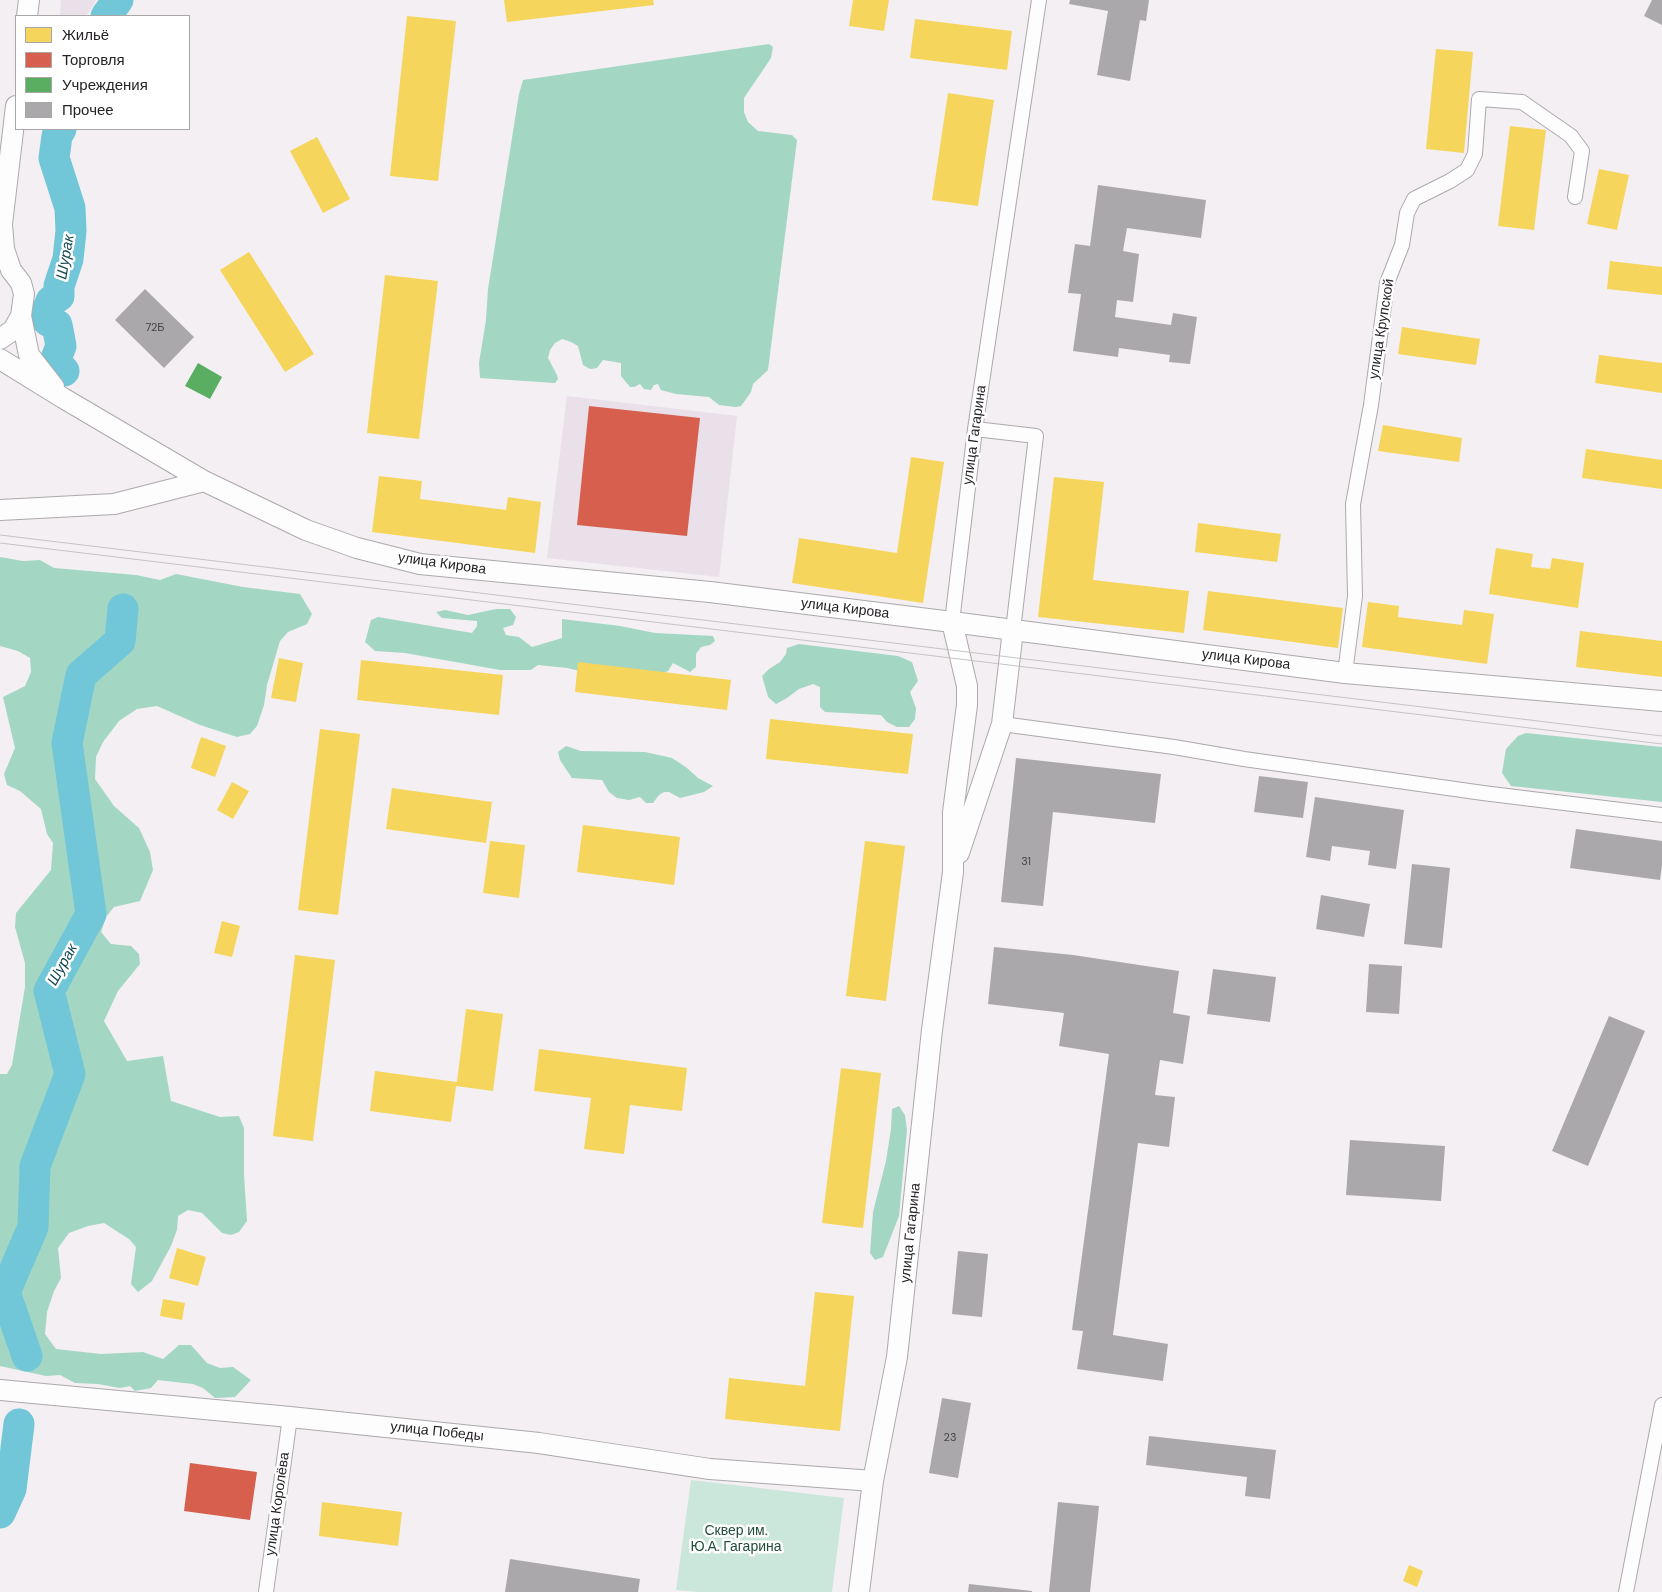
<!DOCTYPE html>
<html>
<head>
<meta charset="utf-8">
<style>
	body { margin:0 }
	#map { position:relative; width:1662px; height:1592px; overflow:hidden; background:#f3eff3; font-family:"DM Sans",sans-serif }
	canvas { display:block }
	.legend { position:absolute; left:15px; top:15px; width:175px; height:115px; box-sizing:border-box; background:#fff; border:1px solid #a8a7a8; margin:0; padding:6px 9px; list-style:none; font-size:15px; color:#262326 }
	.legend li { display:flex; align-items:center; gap:10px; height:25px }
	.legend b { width:25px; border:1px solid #a8a7a8 }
</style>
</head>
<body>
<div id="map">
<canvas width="1662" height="1592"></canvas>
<ul class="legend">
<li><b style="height:14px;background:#f6d55c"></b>Жильё</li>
<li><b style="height:14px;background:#d6604d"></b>Торговля</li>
<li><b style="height:14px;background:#5aae61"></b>Учреждения</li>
<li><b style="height:14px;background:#aba8ac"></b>Прочее</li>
</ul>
</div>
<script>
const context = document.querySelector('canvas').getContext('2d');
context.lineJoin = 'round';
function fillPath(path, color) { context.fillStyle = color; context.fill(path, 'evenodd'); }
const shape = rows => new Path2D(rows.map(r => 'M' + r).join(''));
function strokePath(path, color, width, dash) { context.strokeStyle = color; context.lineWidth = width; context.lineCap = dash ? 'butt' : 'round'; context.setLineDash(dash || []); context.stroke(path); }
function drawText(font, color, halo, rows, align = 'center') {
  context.font = font + ' "DM Sans",sans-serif'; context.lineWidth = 5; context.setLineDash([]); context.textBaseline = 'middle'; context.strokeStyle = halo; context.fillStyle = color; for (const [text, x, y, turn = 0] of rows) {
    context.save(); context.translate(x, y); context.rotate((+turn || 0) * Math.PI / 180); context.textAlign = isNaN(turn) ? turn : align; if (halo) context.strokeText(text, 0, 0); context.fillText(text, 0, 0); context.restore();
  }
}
fillPath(shape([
	[61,0,96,0,86,16,60,16],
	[567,396,737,416,719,577,547,558]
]), '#e9e0ea');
fillPath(shape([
	[691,1480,844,1498,832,1592,697,1592,676,1590]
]), '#cbe7db');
fillPath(shape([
	[769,44,773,47,771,58,744,98,744,112,748,122,758,131,792,135,797,140,768,370,753,384,751,392,741,406,736,407,719,405,709,397,676,394,661,390,658,384,654,385,651,390,644,389,640,384,634,387,630,387,621,376,621,363,603,360,597,368,590,369,583,365,578,346,571,342,562,339,555,343,550,350,548,358,557,375,558,379,555,383,480,378,479,363,486,320,488,289,519,94,523,80],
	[0,557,23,561,40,560,54,568,136,575,160,580,176,574,243,587,300,594,312,614,307,624,288,632,280,641,267,685,264,705,257,726,250,734,237,737,200,725,157,706,137,709,119,721,103,742,96,757,95,779,114,806,139,828,150,852,153,870,140,901,114,907,106,917,101,932,111,944,131,946,139,954,140,964,118,991,104,1021,127,1061,163,1056,171,1101,220,1117,239,1116,244,1128,244,1175,247,1221,239,1232,231,1235,222,1233,202,1213,188,1210,178,1216,177,1230,171,1246,152,1281,138,1292,131,1284,136,1247,129,1239,104,1223,88,1226,69,1233,58,1248,61,1278,54,1291,47,1312,45,1334,56,1349,101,1354,143,1352,163,1359,179,1345,191,1345,207,1363,220,1368,233,1367,251,1380,235,1397,215,1398,203,1388,193,1384,158,1380,151,1388,135,1391,130,1386,120,1388,98,1384,75,1383,60,1375,46,1376,0,1366,0,1074,7,1074,12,1065,25,987,25,963,15,927,16,913,51,870,53,843,47,834,41,809,20,791,7,785,4,774,15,748,3,697,25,686,31,672,30,658,18,651,0,646],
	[496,609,510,609,516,617,513,625,503,628,506,635,519,637,532,647,562,638,562,619,620,626,655,633,713,636,715,641,710,645,701,647,696,654,696,667,690,672,673,663,668,671,647,680,597,675,567,668,538,665,531,670,500,670,405,653,375,651,365,642,371,620,378,617,472,633,477,626,477,621,442,618,436,612,445,610,468,615],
	[799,644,898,656,912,662,918,681,910,692,916,708,915,719,909,727,897,727,887,722,881,715,825,712,820,707,820,687,813,684,799,689,787,698,776,704,768,697,762,676,769,669,780,662,786,654,787,648],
	[1526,733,1662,747,1662,802,1511,786,1502,773,1506,749,1518,736],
	[566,746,581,751,645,752,672,758,687,768,698,778,713,786,704,792,680,798,669,792,664,792,659,795,653,803,646,803,640,797,629,800,617,798,609,792,602,780,572,778,560,760,558,752],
	[899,1106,905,1115,907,1130,899,1216,883,1257,875,1260,870,1253,873,1212,886,1161,891,1129,892,1109]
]), '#a3d7c3');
fillPath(shape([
	[504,0,653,0,654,5,507,22],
	[853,0,889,0,884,31,849,26],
	[407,16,456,21,438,181,390,176],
	[915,19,1012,31,1007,70,910,58],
	[1436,49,1473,52,1464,153,1426,149],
	[948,93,994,100,978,206,932,200],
	[1510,126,1546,130,1534,230,1498,226],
	[317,137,350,199,323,213,290,151],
	[1599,169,1629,175,1617,230,1587,224],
	[249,252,314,354,285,372,220,270],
	[1610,261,1662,267,1662,295,1607,289],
	[385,275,438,281,419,439,367,433],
	[1402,327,1480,339,1476,365,1398,354],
	[1599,355,1662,363,1662,393,1595,383],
	[1383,425,1462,438,1459,462,1378,451],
	[1586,449,1662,460,1662,489,1582,478],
	[911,457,944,462,923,603,792,583,799,538,897,553],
	[379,476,422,481,420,499,506,510,508,497,541,502,535,553,372,532],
	[1054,477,1104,482,1093,580,1189,591,1184,633,1038,617],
	[1198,523,1281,534,1277,562,1195,552],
	[1496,548,1533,554,1531,567,1550,569,1552,558,1584,563,1578,608,1489,594],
	[1208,591,1343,608,1338,648,1203,630],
	[1368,602,1399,606,1398,617,1462,625,1464,610,1494,614,1487,664,1362,647],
	[1580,631,1662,641,1662,677,1576,667],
	[279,658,303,663,296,702,271,698],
	[361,660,503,675,499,715,357,700],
	[578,662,731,680,727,710,575,692],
	[770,719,913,734,908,774,766,759],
	[320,729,360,734,338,915,298,910],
	[201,737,226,746,215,777,191,768],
	[232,782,249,791,233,819,217,810],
	[392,788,492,802,486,843,386,829],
	[583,825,680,837,674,885,577,872],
	[490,841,525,845,519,898,483,893],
	[865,841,905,846,886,1001,846,996],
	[222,921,240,926,232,957,214,953],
	[295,955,335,960,313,1141,273,1136],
	[466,1009,503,1014,493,1091,456,1086,451,1122,370,1111,375,1071,457,1082],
	[539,1049,687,1068,682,1111,630,1105,624,1154,584,1149,591,1098,534,1091],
	[841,1068,881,1073,863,1228,822,1223],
	[177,1248,206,1257,198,1286,169,1278],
	[815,1292,854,1296,840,1431,725,1419,729,1378,805,1386],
	[163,1299,185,1303,182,1320,160,1316],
	[322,1502,402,1512,398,1546,319,1536],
	[1409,1565,1423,1571,1417,1587,1403,1581]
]), '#f6d55c');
fillPath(shape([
	[589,406,700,418,687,536,577,525],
	[190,1463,257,1472,250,1520,184,1511]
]), '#d6604d');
fillPath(shape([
	[198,363,222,377,210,399,185,386]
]), '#5aae61');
strokePath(shape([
	[106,16,118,0],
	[61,129,57,136,54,158,70,208,71,231,68,259,59,286,59,296,51,301,47,311,48,321,57,325,61,346,55,361,64,371],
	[27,1356,5,1292,33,1227,35,1166,70,1074,49,991,91,914,67,743,81,675,120,641,123,609],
	[0,1513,11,1489,19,1424]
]), '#71c6d8', 31);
fillPath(shape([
	[1070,0,1149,0,1146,21,1140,20,1130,81,1097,75,1108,11,1069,4],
	[1652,0,1662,0,1662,25,1644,16],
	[1098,185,1206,200,1201,238,1127,228,1123,251,1139,254,1133,302,1117,300,1115,317,1171,325,1173,313,1197,317,1190,364,1169,362,1170,355,1119,348,1118,357,1073,351,1081,294,1068,293,1075,244,1090,246],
	[145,289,194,337,164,368,115,320],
	[1016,758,1161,774,1155,823,1053,812,1043,906,1001,902],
	[1259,776,1308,782,1303,818,1254,812],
	[1315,797,1404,810,1396,869,1368,865,1370,851,1332,846,1330,861,1306,857],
	[1576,829,1662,841,1662,865,1660,880,1570,868],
	[1412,864,1450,868,1442,948,1404,944],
	[1321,895,1370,904,1364,937,1316,929],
	[994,947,1073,955,1179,971,1173,1013,1190,1016,1183,1064,1160,1060,1155,1095,1175,1097,1169,1147,1138,1143,1113,1335,1168,1344,1163,1381,1077,1369,1083,1331,1072,1330,1109,1054,1059,1046,1064,1013,988,1004],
	[1369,964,1402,966,1399,1014,1366,1012],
	[1213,969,1276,977,1270,1022,1207,1014],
	[1609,1016,1645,1031,1588,1166,1552,1151],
	[1350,1140,1445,1146,1441,1201,1346,1195],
	[958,1251,988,1254,982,1317,952,1314],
	[942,1398,971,1403,958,1478,929,1473],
	[1149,1436,1276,1450,1270,1499,1245,1496,1247,1477,1146,1465],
	[1058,1502,1099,1506,1090,1592,1049,1592],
	[510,1559,640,1579,638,1592,505,1592],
	[969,1584,1032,1591,1032,1592,968,1592]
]), '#aba8ac');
const street = shape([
	[975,429,1036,436,1013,630],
	[952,622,975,429,1039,0],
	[1345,673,1355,596,1353,504,1371,405,1387,283,1402,245,1407,213,1414,199,1450,181,1467,170,1475,154,1479,99,1522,102,1571,136,1582,151,1575,197],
	[1002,724,1174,747,1244,759,1483,793,1662,815],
	[266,1592,290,1417],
	[1626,1592,1662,1405]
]);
const secondary = shape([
	[27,16,29,0],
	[21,316,29,355,54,387],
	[0,339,13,330,21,316,24,294,21,283,11,270,4,249,2,224,16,106],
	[0,359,63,398,204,481,306,530,357,548,420,564,710,592,952,622,1345,673,1662,701],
	[0,510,114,504,204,481],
	[959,853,1002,724,1013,630],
	[0,1390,290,1417,539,1443,710,1469,873,1481],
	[859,1592,873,1481,897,1357,932,1030,953,872,953,812,967,705,967,686,952,622]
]);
strokePath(street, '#aca9ac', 16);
strokePath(secondary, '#aca9ac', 22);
strokePath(street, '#fdfdfd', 14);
strokePath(secondary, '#fdfdfd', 20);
strokePath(shape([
	[0,535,1662,736],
	[0,543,1662,744]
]), '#c4c4c4', 1);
drawText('11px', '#474448', null, [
	["72Б",155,328],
	["31",1026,862],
	["23",950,1438]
]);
drawText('14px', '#262326', '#fff', [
	["улица Крупской",1382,329,-81],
	["улица Гагарина",975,435,-82],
	["улица Кирова",442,564,8],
	["улица Кирова",845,609,7],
	["улица Кирова",1246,660,7],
	["улица Гагарина",911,1233,-84],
	["улица Победы",437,1432,6],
	["улица Королёва",278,1504,-82]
]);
drawText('14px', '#234d3c', '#fff', [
	["Сквер им.",736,1531],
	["Ю.А. Гагарина",736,1547]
]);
drawText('italic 15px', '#144953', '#fff', [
	["Шурак",66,257,-80],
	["Шурак",63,965,-61]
]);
</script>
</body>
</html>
